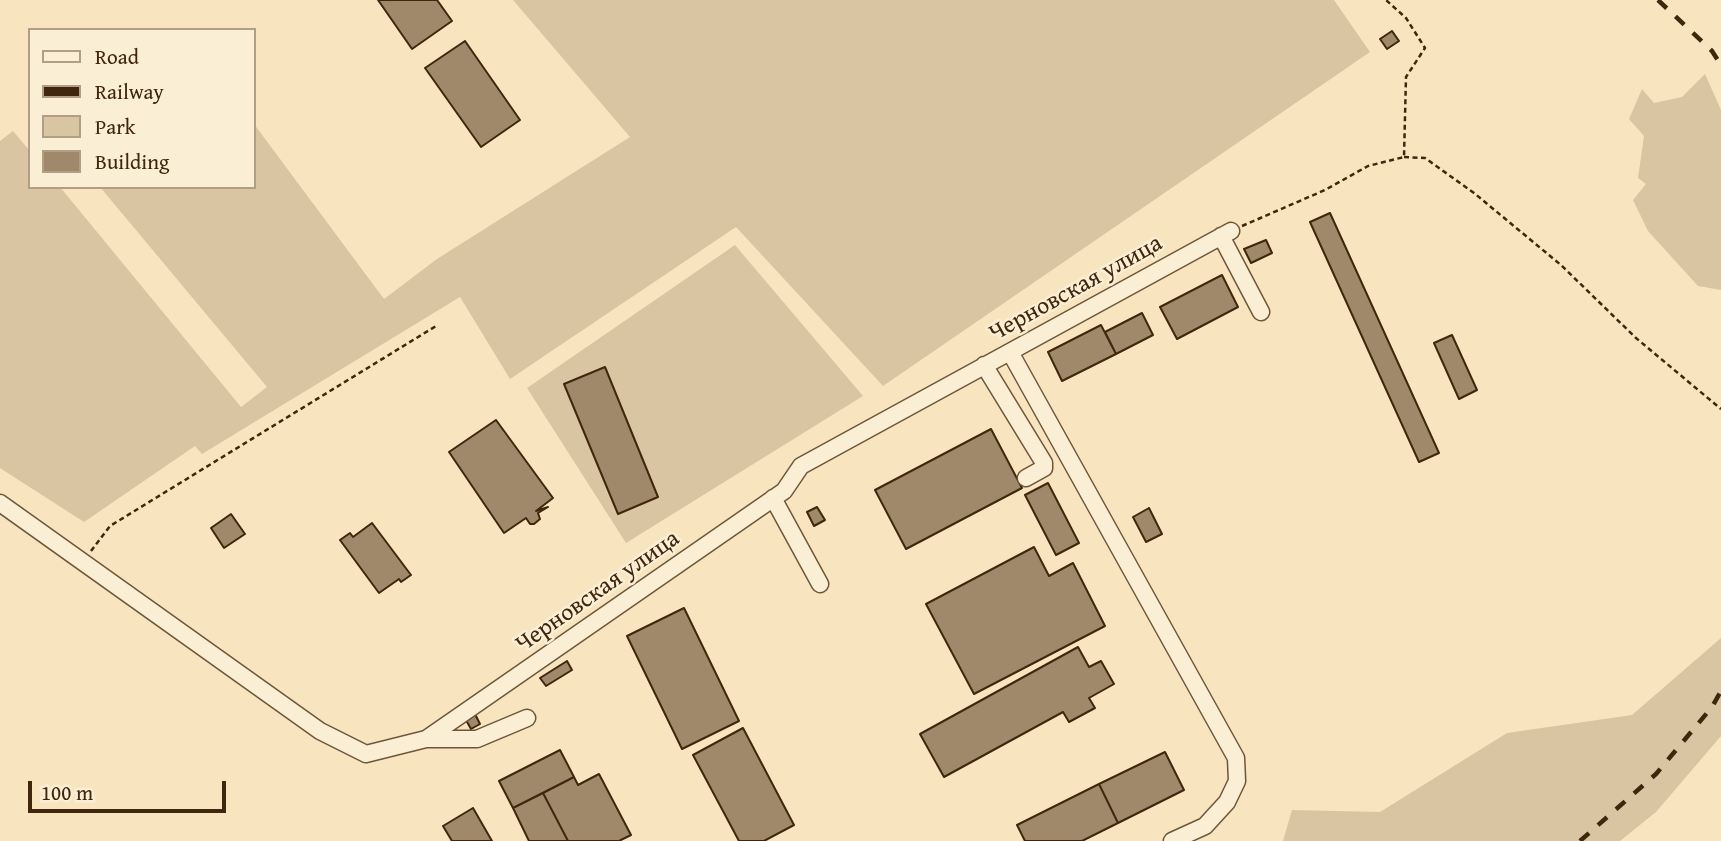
<!DOCTYPE html>
<html>
<head>
<meta charset="utf-8">
<style>
	body { margin:0 }
	#map { position:relative; width:1721px; height:841px; overflow:hidden; background:#f8e5bf; font-family:"Gentium Book Plus",serif }
	canvas { display:block }
	.legend { position:absolute; left:28px; top:28px; width:228px; height:161px; box-sizing:border-box; background:#faeed5; border:2px solid #b09e85; margin:0; padding:9px 12px; list-style:none; font-size:21px; color:#40260d }
	.legend li { display:flex; align-items:center; gap:14px; height:35px }
	.legend b { width:35px; border:2px solid #b09e85 }
	.scale { position:absolute; left:28px; top:781px; width:198px; height:32px; box-sizing:border-box; border:4px solid #40260d; border-top:0; padding-left:9px; font-size:21px; line-height:24px; white-space:nowrap; color:#40260d; -webkit-text-stroke:5px #faeed5; paint-order:stroke }
</style>
</head>
<body>
<div id="map">
<canvas width="1721" height="841"></canvas>
<ul class="legend">
<li><b style="height:9px;background:#faeed5"></b>Road</li>
<li><b style="height:9px;background:#40260d"></b>Railway</li>
<li><b style="height:19px;background:#d9c5a1"></b>Park</li>
<li><b style="height:19px;background:#a0896a"></b>Building</li>
</ul>
<div class="scale">100 m</div>
</div>
<script>
const context = document.querySelector('canvas').getContext('2d');
context.lineJoin = 'round';
function fillPath(path, color) { context.fillStyle = color; context.fill(path, 'evenodd'); }
const shape = rows => new Path2D(rows.map(r => 'M' + r).join(''));
function strokePath(path, color, width, dash) { context.strokeStyle = color; context.lineWidth = width; context.lineCap = dash ? 'butt' : 'round'; context.setLineDash(dash || []); context.stroke(path); }
function drawText(font, color, halo, rows, align = 'center') {
  context.font = font + ' "Gentium Book Plus",serif'; context.lineWidth = 5; context.setLineDash([]); context.textBaseline = 'middle'; context.strokeStyle = halo; context.fillStyle = color; for (const [text, x, y, turn = 0] of rows) {
    context.save(); context.translate(x, y); context.rotate((+turn || 0) * Math.PI / 180); context.textAlign = isNaN(turn) ? turn : align; if (halo) context.strokeText(text, 0, 0); context.fillText(text, 0, 0); context.restore();
  }
}
fillPath(shape([
	[513,0,1334,0,1370,52,883,386,736,227,510,379,460,297,202,454,195,446,84,522,0,468,0,141,13,131,30,151,30,187,60,187,241,407,267,387,100,187,254,187,254,124,384,299,437,259,630,137],
	[1705,74,1721,110,1721,290,1698,286,1648,231,1633,200,1646,184,1638,178,1644,136,1629,119,1642,89,1654,103,1682,97],
	[735,245,863,396,626,543,527,388],
	[1721,638,1721,736,1656,812,1620,841,1283,841,1292,810,1380,812,1507,733,1632,715]
]), '#d9c5a1');
const building = shape([
	[378,0,437,0,452,21,412,49,378,0],
	[1392,31,1399,41,1387,49,1380,39,1392,31],
	[465,41,520,120,481,147,425,68,465,41],
	[1330,213,1439,453,1419,462,1310,222,1330,213],
	[1266,240,1272,253,1251,263,1244,249,1266,240],
	[1222,275,1238,307,1177,339,1160,307,1222,275],
	[1142,313,1153,335,1116,354,1105,332,1142,313],
	[1101,325,1116,354,1062,381,1048,352,1101,325],
	[1452,335,1477,390,1459,399,1434,343,1452,335],
	[605,367,658,497,618,514,564,384,605,367],
	[496,420,553,498,536,511,548,507,538,513,540,519,534,524,530,524,526,518,504,533,449,452,496,420],
	[991,429,1022,488,906,549,875,490,991,429],
	[1048,483,1079,543,1056,555,1025,495,1048,483],
	[817,507,825,520,814,526,807,512,817,507],
	[1149,508,1162,534,1146,542,1133,517,1149,508],
	[231,514,245,534,224,548,211,528,231,514],
	[372,523,411,575,401,582,399,579,379,593,340,540,350,533,353,537,372,523],
	[1034,547,1049,576,1073,563,1105,626,974,694,926,604,1034,547],
	[684,608,739,721,682,749,627,636,684,608],
	[1078,647,1089,667,1101,661,1114,684,1089,698,1095,708,1069,722,1063,712,944,777,920,734,1078,647],
	[567,661,572,670,546,686,540,678,567,661],
	[475,714,480,724,471,729,466,720,475,714],
	[743,728,794,825,764,841,739,841,693,755,743,728],
	[560,750,574,777,513,808,499,781,560,750],
	[1165,752,1184,790,1118,823,1099,784,1165,752],
	[599,774,631,835,619,841,568,841,543,793,574,777,578,785,599,774],
	[1099,784,1118,823,1082,841,1025,841,1017,825,1099,784],
	[543,793,568,841,529,841,513,808,543,793],
	[473,808,492,841,452,841,443,826,473,808]
]);
fillPath(building, '#a0896a');
strokePath(building, '#40260d', 2);
const minor = shape([
	[1221,236,1261,312],
	[1010,352,1236,758,1237,781,1227,802,1205,826,1172,841],
	[984,365,1044,463,1044,468,1026,478],
	[773,498,820,584],
	[0,503,320,731,366,754,426,739,784,491,801,466,1231,231],
	[426,739,477,739,527,718]
]);
strokePath(minor, '#6e563a', 19);
strokePath(shape([
	[1404,157,1425,158,1474,193,1561,265,1636,338,1721,409],
	[1242,226,1325,190,1368,166,1404,157,1406,77,1425,48,1406,18,1386,0],
	[91,551,110,526,436,326]
]), '#40260d', 2.5, [5, 3.5]);
strokePath(minor, '#faeed5', 16);
strokePath(shape([
	[1658,0,1712,51,1721,65],
	[1580,841,1656,774,1712,707,1721,691]
]), '#40260d', 4.5, [12, 12]);
drawText('24px', '#40260d', '#faeed5', [
	["Черновская улица",1076,289,-29],
	["Черновская улица",598,592,-35]
]);
</script>
</body>
</html>
